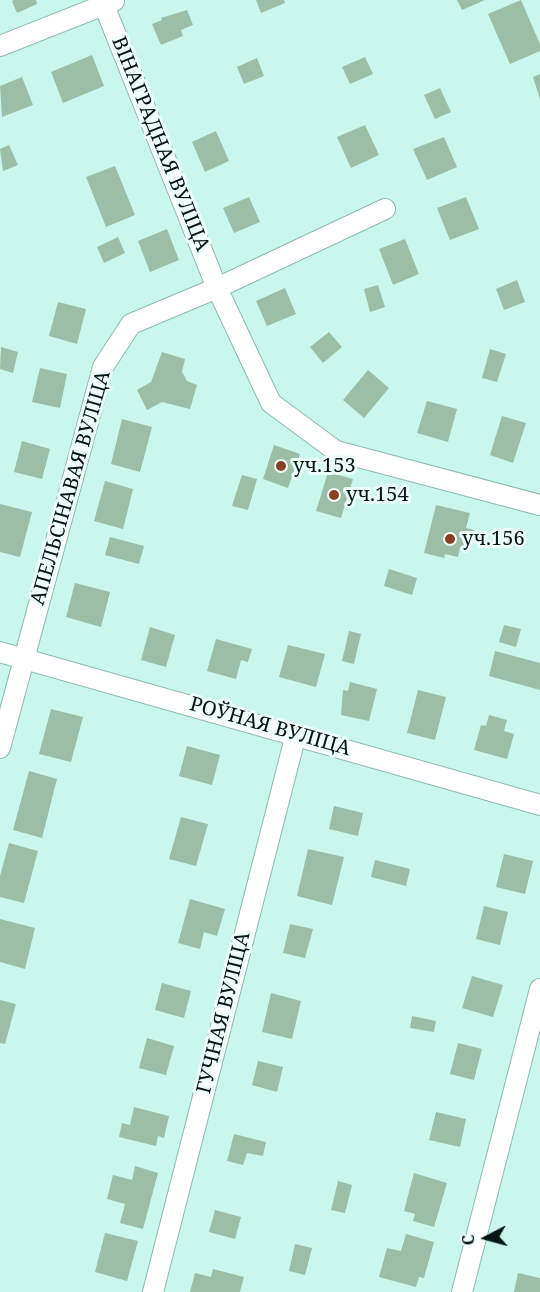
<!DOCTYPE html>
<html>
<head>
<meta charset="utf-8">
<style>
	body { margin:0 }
	#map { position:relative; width:540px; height:1292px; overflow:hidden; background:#c9f7ee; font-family:"Noto Serif",serif }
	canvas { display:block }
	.north { position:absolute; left:456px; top:1208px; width:60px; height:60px; -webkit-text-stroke:4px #ecfdfa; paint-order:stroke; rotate:264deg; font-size:16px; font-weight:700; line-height:24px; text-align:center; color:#051613 }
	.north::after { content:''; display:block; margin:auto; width:21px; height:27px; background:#051613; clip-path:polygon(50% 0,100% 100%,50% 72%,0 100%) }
</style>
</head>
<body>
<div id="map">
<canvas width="540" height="1292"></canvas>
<div class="north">С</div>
</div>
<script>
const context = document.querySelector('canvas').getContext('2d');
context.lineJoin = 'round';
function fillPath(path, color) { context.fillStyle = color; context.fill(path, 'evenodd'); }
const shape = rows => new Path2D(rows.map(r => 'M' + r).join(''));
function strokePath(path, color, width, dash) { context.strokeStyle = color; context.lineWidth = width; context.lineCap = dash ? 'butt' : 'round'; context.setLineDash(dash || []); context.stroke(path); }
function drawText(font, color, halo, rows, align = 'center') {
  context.font = font + ' "Noto Serif",serif'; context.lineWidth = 6; context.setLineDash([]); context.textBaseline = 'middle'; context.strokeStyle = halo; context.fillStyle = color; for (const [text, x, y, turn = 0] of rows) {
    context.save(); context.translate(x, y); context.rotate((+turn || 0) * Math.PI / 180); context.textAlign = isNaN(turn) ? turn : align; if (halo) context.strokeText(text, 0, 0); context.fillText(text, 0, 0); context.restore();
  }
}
fillPath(shape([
	[14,0,36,0,37,4,17,13,12,1],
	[256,0,284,0,285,3,261,13],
	[457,0,485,0,462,10],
	[521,0,540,44,540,51,510,64,488,14],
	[187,10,193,25,181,30,183,36,161,45,152,24,162,20,161,18],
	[92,55,104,86,63,103,51,72],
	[365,57,373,74,350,84,342,67],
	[257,58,264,76,244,84,237,67],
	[540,74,540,99,533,77],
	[22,77,33,105,2,117,0,86],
	[440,88,451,112,435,119,424,95],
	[365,125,379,155,351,168,337,137],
	[216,131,229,161,205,172,192,142],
	[444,137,457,167,427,180,413,149],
	[9,145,18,165,3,171,0,149],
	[115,166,135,215,106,227,86,177],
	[249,197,260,222,234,233,223,208],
	[466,197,479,229,450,240,437,208],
	[167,229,179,260,150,272,138,241],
	[118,237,125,253,104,263,97,247],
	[405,239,419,274,393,285,379,249],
	[517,280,525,302,504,310,496,289],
	[378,285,385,307,370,312,364,289],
	[285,288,296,314,267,326,256,301],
	[58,302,86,309,77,344,49,336],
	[329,332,342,347,323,363,310,347],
	[1,347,18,352,13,373,0,369],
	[490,349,506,354,497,382,482,378],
	[162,352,185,359,182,372,187,381,197,385,190,409,162,402,147,410,137,390,151,382],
	[40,368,67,374,60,408,32,402],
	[368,370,389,388,364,418,343,400],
	[427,401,457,409,448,442,417,433],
	[502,416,526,423,513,463,490,455],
	[122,419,152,427,140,472,111,464],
	[22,441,50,449,42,479,14,472],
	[274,445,300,454,288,488,263,479],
	[328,472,353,479,341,518,316,511],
	[242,475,257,479,248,510,232,506],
	[105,481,133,489,123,529,94,521],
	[0,504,32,512,20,557,0,552],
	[436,505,470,513,466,528,474,530,469,550,460,548,458,557,445,554,444,558,424,553],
	[110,537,144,546,139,564,105,555],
	[389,569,417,578,412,595,384,586],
	[75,583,110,592,101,627,66,617],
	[504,625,521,629,516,647,499,642],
	[150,627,175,635,166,667,141,660],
	[349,631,361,634,354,664,342,661],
	[216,639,252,649,248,662,241,660,236,679,207,671],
	[288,645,325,654,316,687,279,677],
	[495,651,540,663,540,690,489,676],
	[350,682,377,689,369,721,341,715,343,690,348,691],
	[418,690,446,697,435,740,407,733],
	[51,709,83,717,71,762,39,754],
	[489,715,507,720,504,731,514,734,507,759,474,750,481,725,486,726],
	[187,746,220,755,212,785,179,776],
	[29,771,57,779,42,838,13,830],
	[334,806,363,813,358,836,329,829],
	[181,817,208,824,196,866,169,859],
	[9,843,38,851,24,903,0,897,0,876],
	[308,849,344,857,332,905,297,896],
	[504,854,533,861,525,894,496,887],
	[375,860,410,869,406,886,371,877],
	[190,899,225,909,217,936,204,932,200,949,178,943],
	[484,906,508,912,500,945,476,939],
	[0,919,35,928,25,969,0,962],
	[290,924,313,929,305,958,283,953],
	[472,976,503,985,493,1017,462,1008],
	[162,983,191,991,184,1018,155,1010],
	[271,993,301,1001,292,1039,262,1032],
	[0,1000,16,1004,5,1044,0,1043],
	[412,1016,436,1021,434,1032,410,1028],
	[147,1038,174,1046,166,1075,139,1068],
	[458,1043,482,1049,474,1080,450,1074],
	[258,1061,283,1067,277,1092,252,1085],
	[134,1107,169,1116,164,1138,158,1136,156,1146,119,1137,122,1123,130,1125],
	[436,1112,466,1119,460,1147,429,1140],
	[234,1134,266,1142,263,1156,247,1153,243,1165,227,1161],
	[135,1166,158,1173,143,1229,120,1223,125,1204,107,1199,113,1175,132,1180],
	[414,1173,447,1183,434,1227,413,1221,415,1214,404,1211],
	[338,1181,352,1185,345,1213,331,1210],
	[215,1210,241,1217,235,1239,209,1232],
	[105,1233,138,1241,127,1281,95,1272],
	[406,1234,434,1242,424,1278,419,1277,416,1287,379,1277,387,1248,401,1251],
	[295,1244,312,1248,305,1275,289,1271],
	[213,1269,244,1277,240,1292,190,1292,195,1273,211,1277],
	[518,1273,540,1278,540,1292,514,1292]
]), '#9cbda6');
const minor = shape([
	[102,0,217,288,271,403,336,451,540,505],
	[0,46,114,1],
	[0,652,540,805],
	[0,748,103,367,131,324,217,288,385,209],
	[153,1292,296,734],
	[462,1292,540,989]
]);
strokePath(minor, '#8db9b1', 22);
strokePath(minor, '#fff', 20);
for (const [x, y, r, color] of [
	[281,466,6,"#894022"],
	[334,495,6,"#894022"],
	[450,539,6,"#894022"]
]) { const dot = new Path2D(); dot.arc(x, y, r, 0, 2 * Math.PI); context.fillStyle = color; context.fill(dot); strokePath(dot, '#ecfdfa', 2); }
drawText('20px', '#051613', '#ecfdfa', [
	["ВІНАГРАДНАЯ ВУЛІЦА",160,144,68],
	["АПЕЛЬСІНАВАЯ ВУЛІЦА",71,488,-74],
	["РОЎНАЯ ВУЛІЦА",270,727,16],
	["ГУЧНАЯ ВУЛІЦА",224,1013,-76]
]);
drawText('20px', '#051613', '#ecfdfa', [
	["уч.153",293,466],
	["уч.154",346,495],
	["уч.156",462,539]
], 'left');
</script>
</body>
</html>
